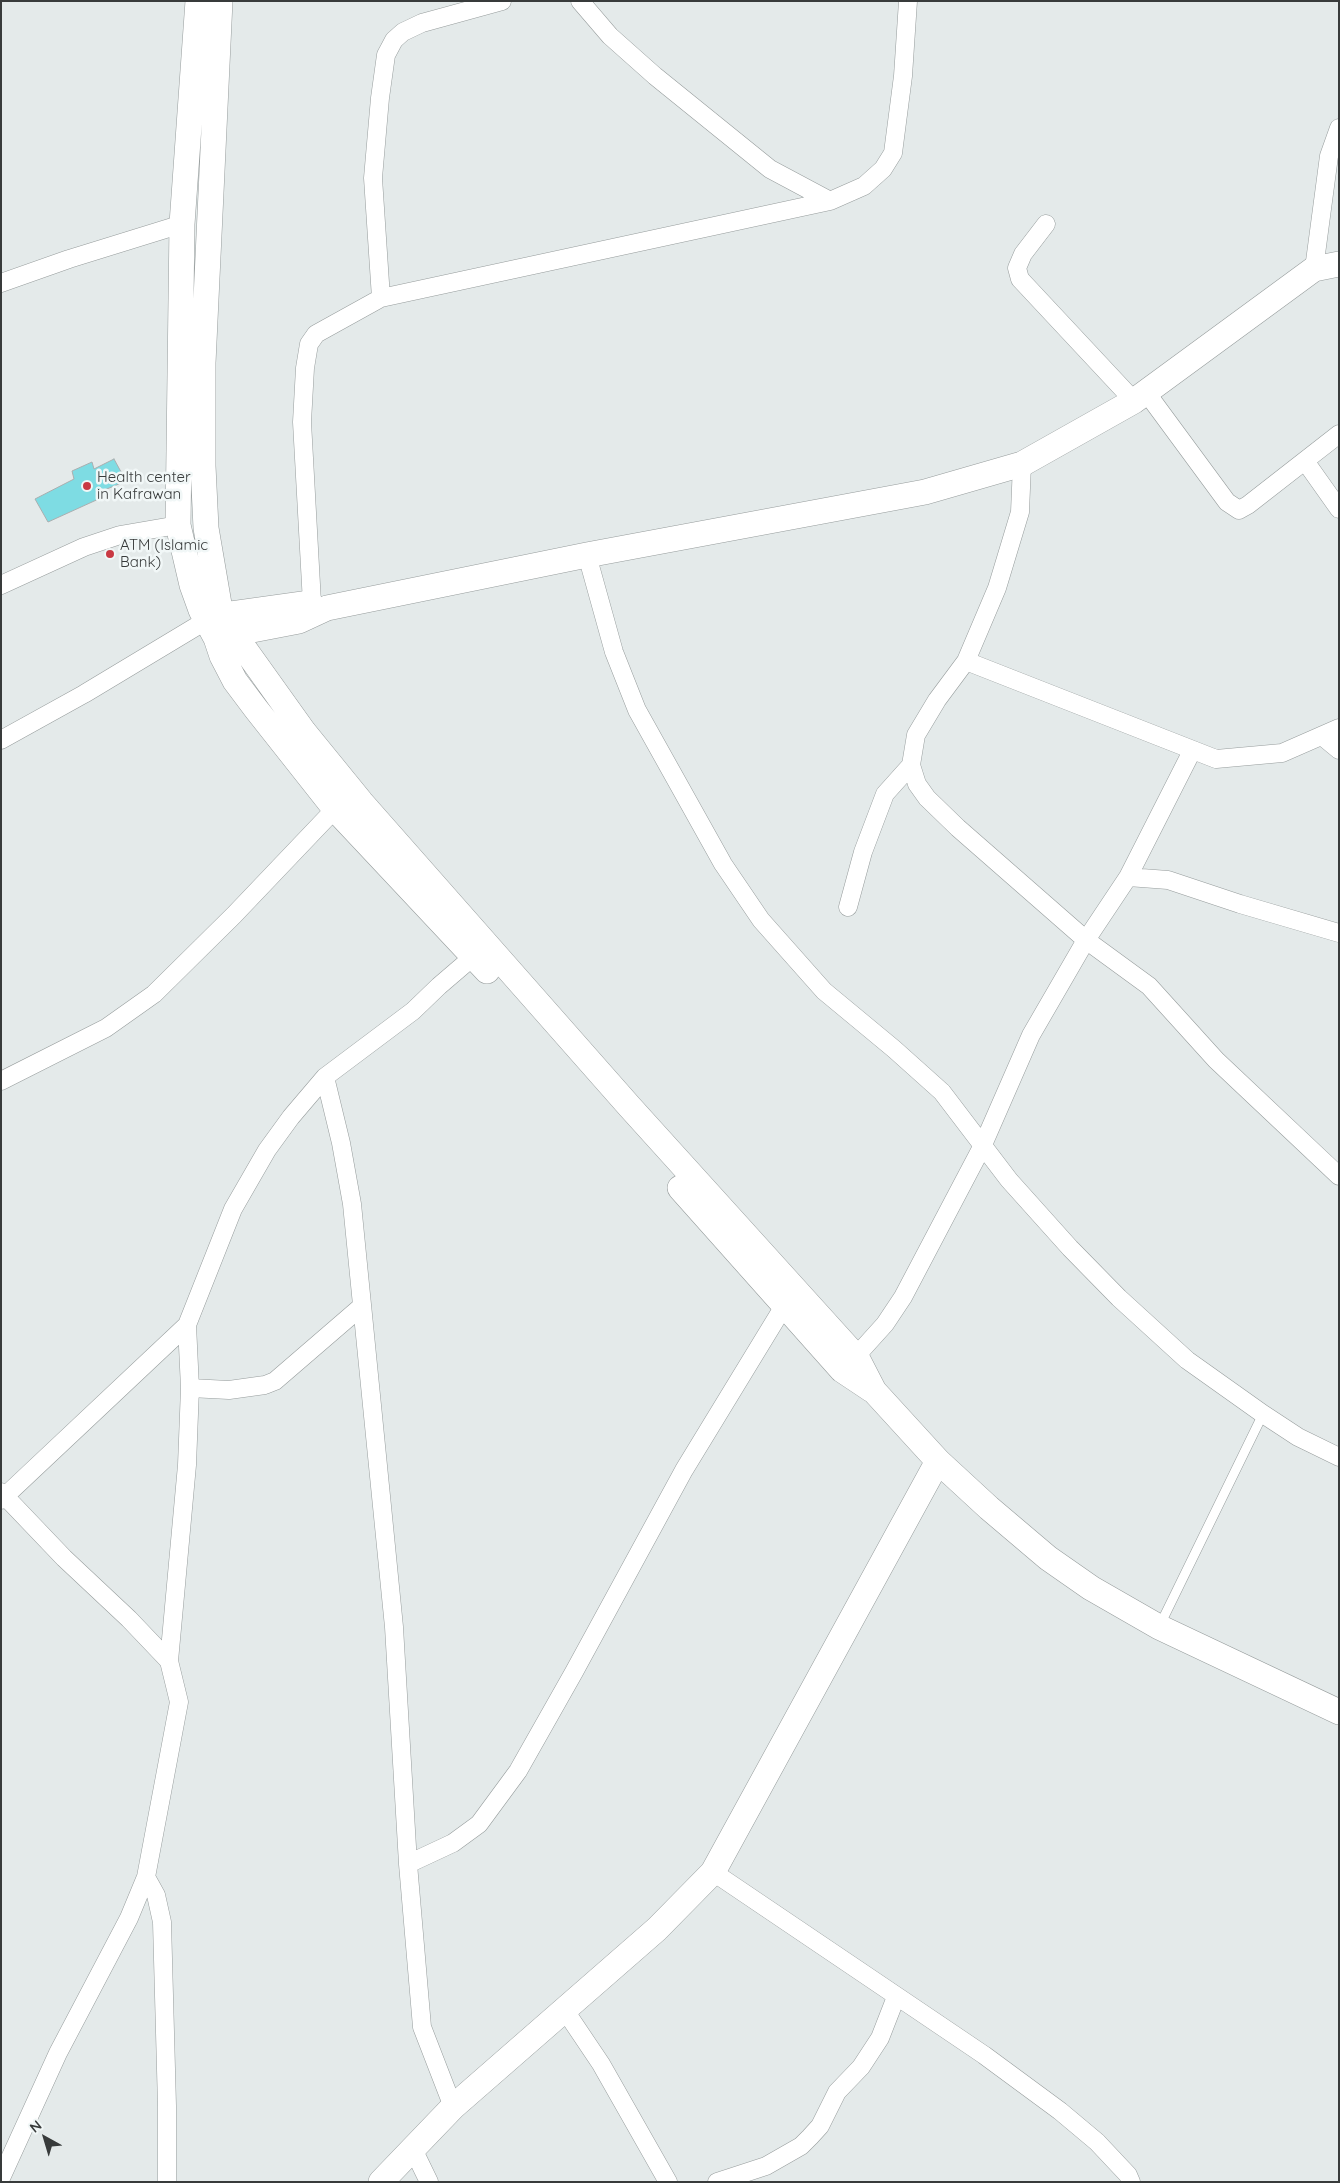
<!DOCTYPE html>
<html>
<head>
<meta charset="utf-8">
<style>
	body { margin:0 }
	#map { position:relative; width:1340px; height:2183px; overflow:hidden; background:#e4eaea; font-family:Quicksand,sans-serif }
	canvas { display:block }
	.frame { position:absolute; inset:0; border:2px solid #383b3b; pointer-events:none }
	.north { position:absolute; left:20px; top:2113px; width:50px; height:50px; -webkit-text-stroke:4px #f1f7f7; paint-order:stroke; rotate:321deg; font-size:14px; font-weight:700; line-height:20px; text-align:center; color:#383b3b }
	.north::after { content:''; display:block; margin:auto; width:18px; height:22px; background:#383b3b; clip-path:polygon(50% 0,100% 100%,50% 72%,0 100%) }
</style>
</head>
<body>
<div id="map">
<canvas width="1340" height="2183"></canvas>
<div class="frame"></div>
<div class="north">N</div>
</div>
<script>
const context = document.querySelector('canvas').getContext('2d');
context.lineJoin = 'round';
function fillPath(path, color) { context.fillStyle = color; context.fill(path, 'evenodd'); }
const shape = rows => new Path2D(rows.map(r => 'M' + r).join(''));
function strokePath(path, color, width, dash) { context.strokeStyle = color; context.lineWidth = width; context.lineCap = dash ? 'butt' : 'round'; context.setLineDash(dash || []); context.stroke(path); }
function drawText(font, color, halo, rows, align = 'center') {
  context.font = font + ' Quicksand,sans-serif'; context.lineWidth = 5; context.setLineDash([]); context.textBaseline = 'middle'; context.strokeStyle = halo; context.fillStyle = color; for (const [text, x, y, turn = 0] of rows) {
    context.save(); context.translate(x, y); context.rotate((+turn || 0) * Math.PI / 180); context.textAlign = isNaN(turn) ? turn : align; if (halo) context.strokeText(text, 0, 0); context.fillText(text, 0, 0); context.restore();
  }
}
const building = shape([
	[114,459,126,481,102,491,103,497,48,522,35,499,74,479,72,471,92,462,94,469,114,459]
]);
fillPath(building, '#7edce3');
strokePath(building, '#a9aeaf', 1);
const lane = shape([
	[1159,1627,1263,1414]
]);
const street = shape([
	[580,1,610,36,655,76,770,169,830,201],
	[1046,224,1023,254,1017,268,1020,279,1134,401],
	[1314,269,1329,156,1339,128],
	[1,283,69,259,182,224],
	[381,298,373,178,380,98,386,55,394,40,403,32,422,23,502,1],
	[1146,392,1227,502,1239,510,1248,505,1339,434],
	[1305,461,1339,509],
	[1022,464,1020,512,997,588,966,661,937,700,916,735,911,765,917,784,927,798,958,828,1086,940,1149,986,1216,1060,1339,1176],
	[587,555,614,652,637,710,723,864,761,920,824,991,894,1049,942,1092,1009,1180,1070,1248,1119,1298,1187,1360,1263,1414,1298,1437,1339,1457],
	[1,585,84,547,120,535,178,525],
	[312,603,302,422,305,368,309,344,316,334,381,298,830,201,864,186,883,169,893,153,903,76,908,1],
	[966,661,1216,759,1282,753,1339,728],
	[1322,736,1339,750],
	[1,740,84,694,207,620],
	[1128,877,1168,880,1240,904,1339,933],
	[848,907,863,852,885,794,911,765],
	[325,1077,341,1143,352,1204,394,1627,408,1864,422,2027,453,2107],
	[1,1081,106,1028,154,994,234,915,335,809],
	[848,1365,885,1324,903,1297,982,1147,1031,1035,1086,940,1128,877,1192,751],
	[190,1388,229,1390,265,1385,275,1381,362,1306],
	[1,1492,64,1558,129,1619,169,1661],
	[1,1500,187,1325],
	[408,1864,453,1843,479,1824,518,1771,574,1672,684,1470,784,1306],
	[713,1872,984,2055,1060,2111,1097,2142,1128,2175,1131,2182],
	[146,1877,156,1895,162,1922,167,2106,167,2182],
	[564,2009,601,2064,668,2182],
	[413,2149,429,2182],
	[1,2178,58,2053,129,1918,146,1877,179,1702,169,1661,187,1465,190,1388,187,1325,233,1209,267,1150,291,1117,325,1077,413,1011,439,986,474,956],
	[717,2182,766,2166,801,2146,810,2137,820,2126,837,2092,861,2067,880,2038,896,1997]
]);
const secondary = shape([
	[198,1,182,224,178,525,192,585,201,610,216,638,222,656,235,681,256,709,335,809,487,971],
	[220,1,203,363,203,466,206,528,219,604,234,634,304,732,361,802,629,1106,857,1358,874,1391,938,1461,989,1508,1048,1558,1091,1588,1159,1627,1339,1712],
	[209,620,224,615,310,603],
	[221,636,299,621,327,608,587,555,925,492,1022,464,1134,401,1314,269,1339,264],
	[680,1188,842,1370,872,1390],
	[381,2182,453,2107,657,1929,713,1872,938,1461]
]);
strokePath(lane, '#969c9c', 10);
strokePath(street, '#969c9c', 19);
strokePath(secondary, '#969c9c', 26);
strokePath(lane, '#fff', 9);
strokePath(street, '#fff', 18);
strokePath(secondary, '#fff', 25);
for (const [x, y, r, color] of [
	[87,486,5,"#c93943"],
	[110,554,5,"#c93943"]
]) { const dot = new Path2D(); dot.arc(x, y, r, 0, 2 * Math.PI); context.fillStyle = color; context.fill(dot); strokePath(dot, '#f1f7f7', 2); }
drawText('15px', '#383b3b', '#f1f7f7', [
	["Health center",97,477],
	["in Kafrawan",97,494],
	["ATM (Islamic",120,545],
	["Bank)",120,562]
], 'left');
</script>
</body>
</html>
